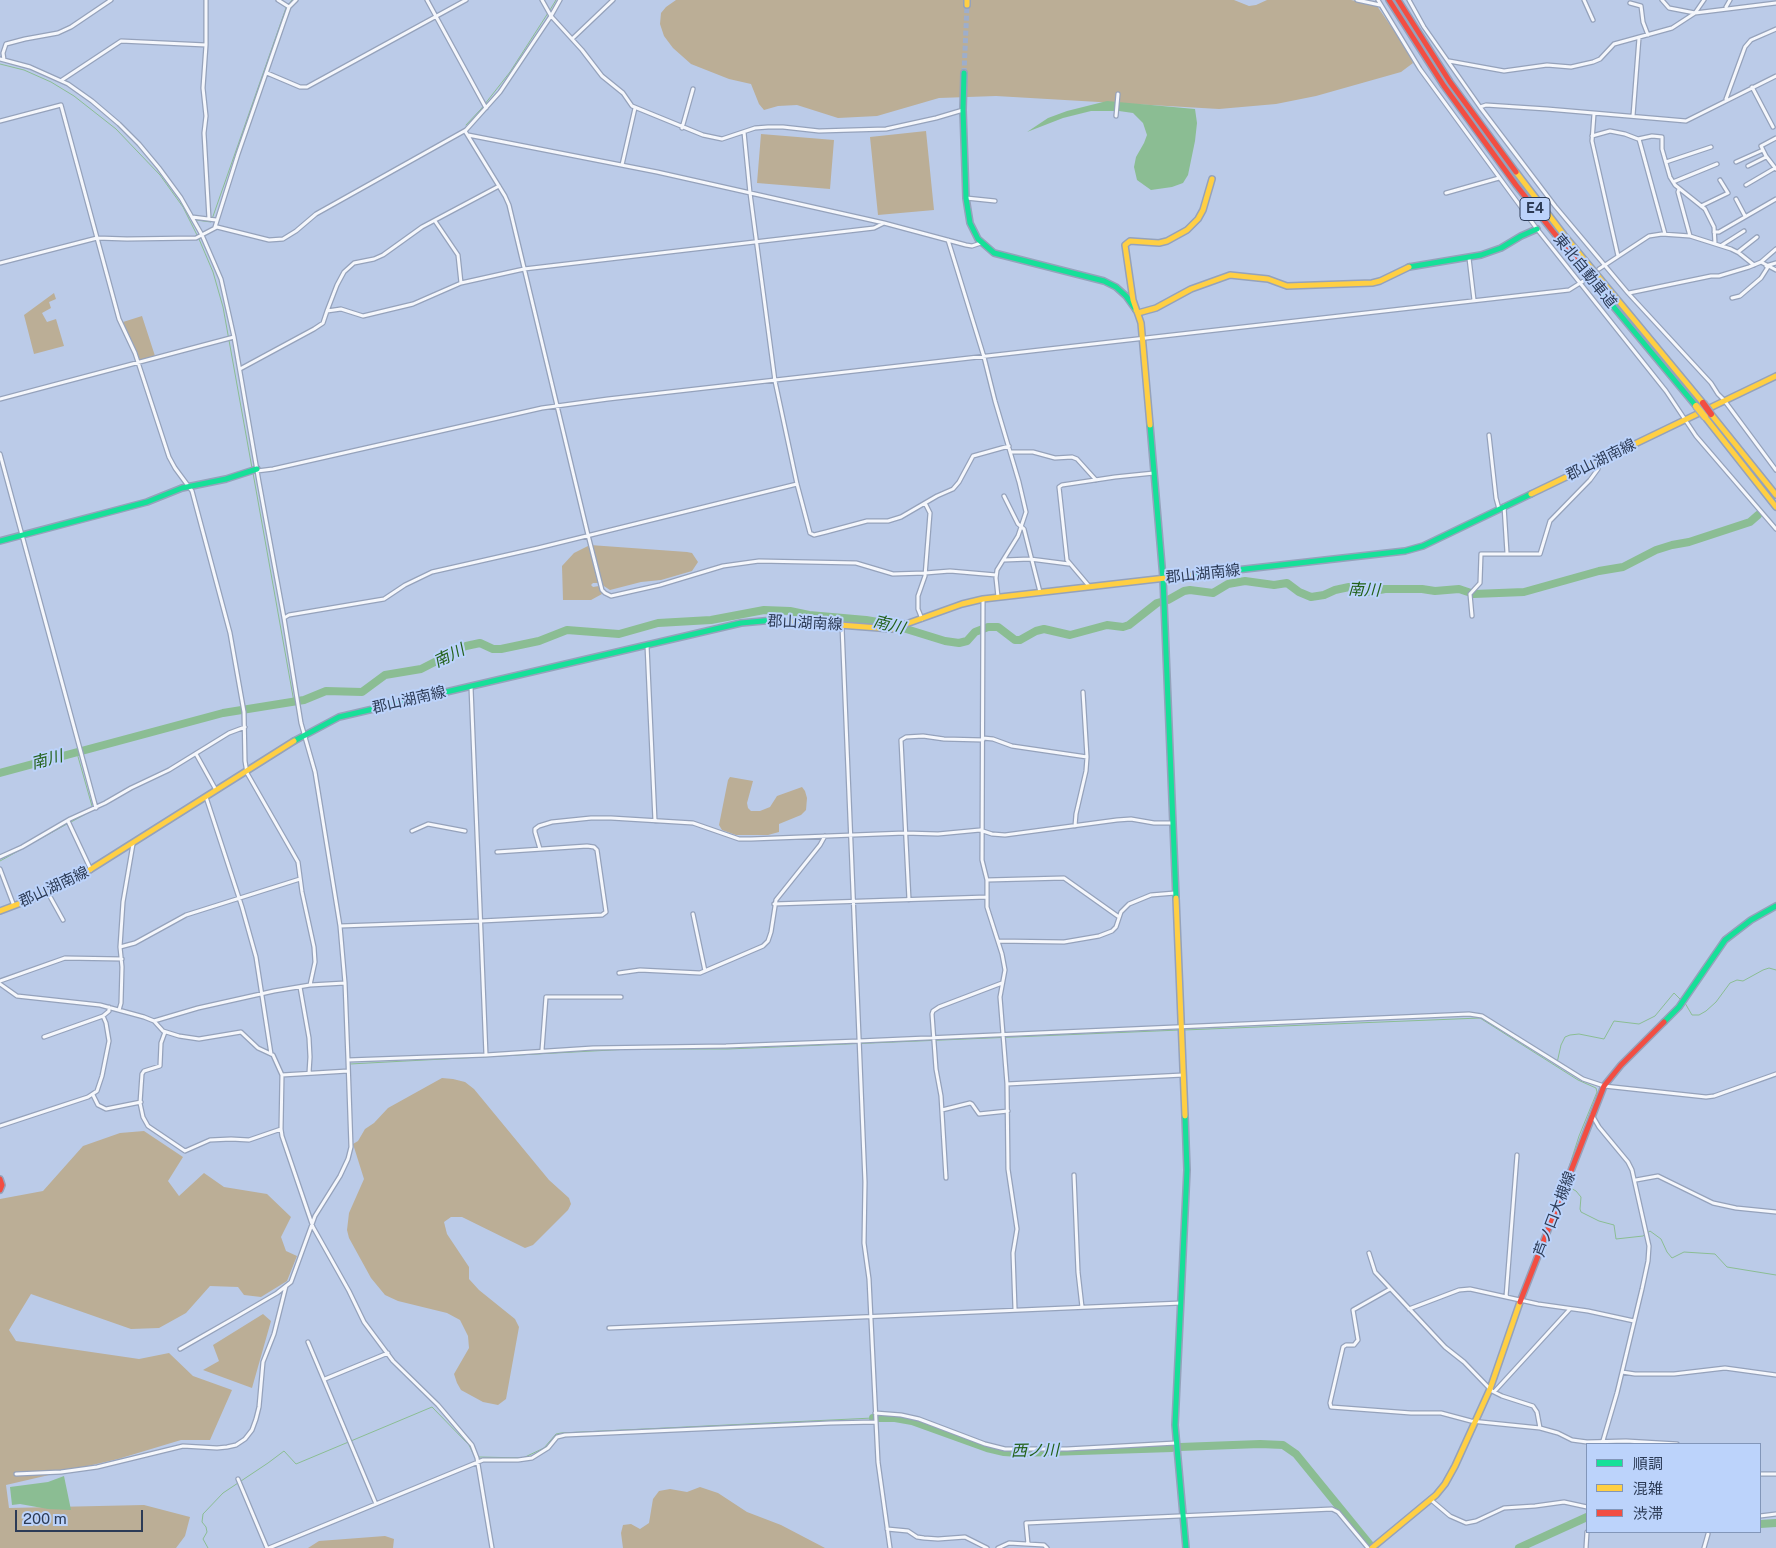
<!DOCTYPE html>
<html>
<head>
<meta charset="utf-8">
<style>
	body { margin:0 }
	#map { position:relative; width:1776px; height:1548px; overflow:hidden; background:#bbcbe8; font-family:"Public Sans","Noto Sans JP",sans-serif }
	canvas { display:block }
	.legend { position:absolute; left:1586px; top:1443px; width:175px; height:90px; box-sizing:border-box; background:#bcd3fb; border:1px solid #8296b9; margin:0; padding:6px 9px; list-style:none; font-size:15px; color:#2c3b56 }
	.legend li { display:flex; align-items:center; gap:10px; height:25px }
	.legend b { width:25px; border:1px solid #8296b9 }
	.scale { position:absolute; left:15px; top:1510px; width:128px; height:22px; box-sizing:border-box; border:2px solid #2c3b56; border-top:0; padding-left:6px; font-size:15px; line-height:18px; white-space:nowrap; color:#2c3b56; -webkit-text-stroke:4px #bcd3fb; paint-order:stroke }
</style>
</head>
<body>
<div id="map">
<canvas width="1776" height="1548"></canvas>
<ul class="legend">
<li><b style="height:6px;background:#16e098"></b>順調</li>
<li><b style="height:6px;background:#ffcf43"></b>混雑</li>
<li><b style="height:6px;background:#f24e42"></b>渋滞</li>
</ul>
<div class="scale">200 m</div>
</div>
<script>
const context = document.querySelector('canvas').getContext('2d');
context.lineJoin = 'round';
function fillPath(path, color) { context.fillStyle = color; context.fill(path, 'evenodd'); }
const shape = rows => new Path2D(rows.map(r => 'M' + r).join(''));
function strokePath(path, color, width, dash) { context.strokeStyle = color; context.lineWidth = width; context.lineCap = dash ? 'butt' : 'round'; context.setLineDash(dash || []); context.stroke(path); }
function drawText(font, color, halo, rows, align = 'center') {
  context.font = font + ' "Public Sans","Noto Sans JP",sans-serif'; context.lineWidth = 4; context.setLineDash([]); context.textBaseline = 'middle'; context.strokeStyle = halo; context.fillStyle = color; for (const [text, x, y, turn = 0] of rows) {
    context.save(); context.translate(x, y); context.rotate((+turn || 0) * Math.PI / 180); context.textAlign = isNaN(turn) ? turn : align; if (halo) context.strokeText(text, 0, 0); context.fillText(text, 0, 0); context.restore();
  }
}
fillPath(shape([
	[676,0,1234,0,1249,6,1256,5,1267,0,1351,0,1377,6,1406,48,1413,63,1401,72,1316,96,1276,104,1219,109,996,96,939,98,877,116,838,118,797,105,778,106,764,110,759,104,751,84,729,79,691,64,673,48,664,36,660,24,661,13,666,7],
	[926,131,934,210,878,215,870,137],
	[761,134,834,140,830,189,757,183],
	[54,293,56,299,49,302,51,308,42,313,47,322,56,319,64,346,34,354,24,315],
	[142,316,155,356,140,360,123,322],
	[590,545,687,552,692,553,698,562,692,571,661,580,641,582,610,590,599,583,593,583,591,585,593,587,599,586,602,594,591,600,563,600,562,566,574,553],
	[730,777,753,781,747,803,748,808,751,811,760,811,770,807,777,796,802,787,805,791,807,798,806,810,801,815,779,824,779,832,768,835,736,835,722,830,719,825,728,780],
	[442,1078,453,1079,465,1082,474,1089,549,1180,569,1198,571,1204,568,1210,533,1245,525,1248,462,1217,451,1217,444,1222,447,1234,469,1267,469,1279,479,1290,515,1319,519,1327,506,1399,498,1405,483,1402,461,1390,457,1383,454,1374,469,1348,468,1336,460,1320,447,1313,398,1301,385,1295,371,1278,349,1238,347,1230,349,1213,364,1179,353,1144,358,1141,365,1129,374,1123,388,1108],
	[144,1131,183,1157,168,1181,179,1196,204,1173,224,1187,267,1194,291,1217,281,1237,286,1251,297,1256,287,1281,261,1297,244,1295,238,1287,210,1286,186,1313,159,1328,131,1329,31,1294,9,1330,16,1341,139,1359,169,1353,193,1376,232,1390,210,1440,181,1440,118,1459,6,1485,9,1508,144,1505,190,1517,185,1536,176,1548,0,1548,0,1199,43,1191,83,1146,120,1133],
	[263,1314,271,1321,252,1388,203,1370,219,1361,213,1345],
	[700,1487,718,1493,747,1512,781,1525,825,1548,623,1548,621,1533,623,1525,631,1524,640,1529,649,1523,653,1499,659,1491,670,1489,687,1492],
	[385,1536,394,1539,393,1548,308,1548,319,1541]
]), '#bbae96');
fillPath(shape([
	[1107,101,1195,109,1197,123,1195,141,1188,175,1183,183,1172,187,1151,190,1137,180,1134,167,1136,157,1144,143,1147,135,1143,123,1133,113,1119,111,1091,111,1063,118,1027,132,1048,118,1067,111],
	[64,1476,71,1510,48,1509,20,1504,12,1505,10,1487,48,1482]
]), '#8bbd93');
strokePath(shape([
	[289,4,292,0],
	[550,10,556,0],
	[0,64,24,70,51,82,74,96,116,129,160,175,183,207,197,235],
	[466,125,481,109,510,72,548,13],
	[196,220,211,222,286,8],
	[199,239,213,272,223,307,252,468],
	[253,473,294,702],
	[77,753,92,806],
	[71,822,93,810],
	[0,861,67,824],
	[1685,1003,1692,1015,1699,1015,1706,1011,1716,1002,1730,983,1737,980,1743,981,1763,970,1769,968,1776,970],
	[1184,1030,1480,1018,1578,1080,1596,1088,1597,1092,1579,1136,1564,1183],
	[1557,1063,1561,1045,1565,1037,1570,1035,1579,1034,1604,1039,1614,1021,1639,1024,1655,1016,1674,993,1681,1000],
	[350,1064,630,1049,728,1049,1180,1030],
	[1567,1186,1576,1191,1581,1197,1580,1209,1581,1212,1599,1221,1614,1225,1616,1239,1643,1236,1650,1231,1661,1239,1667,1252,1672,1258,1684,1252,1715,1254,1727,1267,1776,1275],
	[479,1457,523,1458,544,1448,556,1434,561,1433,873,1418],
	[208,1548,203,1539,207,1532,206,1527,202,1522,203,1514,223,1493,268,1463,284,1451,296,1464,432,1407,469,1445,475,1457]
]), '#8bbd93', 1);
strokePath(shape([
	[0,773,223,713,304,700,326,691,362,692,385,675,421,669,466,646,480,643,493,649,501,649,539,641,567,630,619,634,658,623,711,620,764,610,790,611,809,615,866,620,890,624,945,641,959,643,967,641,975,632,988,627,998,627,1015,640,1020,640,1036,631,1044,629,1070,635,1107,625,1123,627,1129,625,1157,603,1168,600,1184,591,1190,590,1213,593,1228,584,1245,581,1274,585,1287,583,1299,592,1311,597,1324,595,1335,590,1349,587,1369,592,1385,589,1422,589,1435,591,1459,589,1474,594,1524,592,1599,571,1623,567,1656,550,1672,545,1689,542,1750,522,1758,515],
	[873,1418,895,1418,912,1421,987,1448,1004,1452,1019,1453,1172,1448],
	[1180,1447,1260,1444,1283,1445,1296,1454,1371,1546],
	[1760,1524,1776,1523],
	[1519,1548,1587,1517]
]), '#8bbd93', 8);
strokePath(shape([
	[964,73,967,5]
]), '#9eaecb', 5, [5, 2.5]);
const street = shape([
	[206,0,206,45,203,88,206,116,204,133,209,219],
	[278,0,289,7],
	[427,0,486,108],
	[542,0,551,16,582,50,602,76,623,93,632,106,703,135,722,139,755,128,768,127,783,127,819,131,886,129,936,118,963,110],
	[1357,0,1380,5],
	[1378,0,1420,69,1537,229,1666,391,1696,436,1776,529],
	[1409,0,1424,27,1480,107,1555,206,1628,293,1711,383,1718,394,1724,400,1776,470],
	[1584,0,1593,20],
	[1662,0,1669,8,1695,13,1776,3],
	[1630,3,1641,6,1643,22,1648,35],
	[1726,7,1730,0],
	[572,39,613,0],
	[0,59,30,67,68,84,92,101,119,124,139,144,159,168,181,198,202,235,215,265,221,279,234,337,259,482,284,618,301,723,315,772,340,926,345,983,348,1060,351,1147,348,1159,340,1176,315,1216,291,1282,277,1293,236,1317,180,1349],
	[4,60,3,53,6,44,25,39,58,33,71,27,111,0],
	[1449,61,1504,71,1547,65,1571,67,1593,62,1600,59,1614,44,1672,28,1695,13,1704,0],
	[267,73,300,87,307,87,466,0],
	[62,80,121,41,206,45],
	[1752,87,1773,127],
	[1726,99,1745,47,1751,40,1776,29],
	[1480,107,1486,105,1547,109,1686,121,1776,76],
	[1594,114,1592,141,1618,256],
	[1116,116,1118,94],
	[1633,116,1639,38],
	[0,121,61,105,119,319,135,353,169,457,175,468,192,491,230,633,244,712,245,761,247,773,298,862,302,892,314,947,315,962,310,985],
	[682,128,693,89],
	[465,131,505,196,509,205,588,535,602,590,605,593,611,596,660,585,723,566,759,561,856,563,893,574,925,573,950,571,996,575],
	[744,132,750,193,775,381,797,484,810,533,814,535,826,532,867,521,888,521,901,517,937,496,953,489,959,482,973,456,1009,446],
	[468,135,657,172,884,223,966,245,972,246,981,243],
	[1592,136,1610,131,1625,134,1638,139,1652,136,1662,137,1662,149,1670,177,1675,185,1705,209,1714,227,1715,243],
	[1776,138,1761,146,1766,156,1776,169],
	[1639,139,1665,234],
	[1666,162,1711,147],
	[1736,162,1763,150],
	[622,165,635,108],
	[1748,166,1766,157],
	[1673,182,1717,164],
	[1746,185,1775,168],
	[1679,189,1678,192,1690,236],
	[1446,193,1499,178],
	[966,198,995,201],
	[1736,199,1745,216],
	[1701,206,1728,193,1720,180],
	[192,217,216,220],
	[435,221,458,255,461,283],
	[215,227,238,154,283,24,289,7,296,0],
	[1714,232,1719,232,1776,199],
	[948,240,984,357,995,401,1019,482,1026,512,1018,536,997,570,996,578,998,597],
	[1722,245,1744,231],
	[1738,252,1757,237],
	[1469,258,1474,300],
	[1761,262,1776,270],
	[0,263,97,238,127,239,196,238,217,227,269,240,283,239,296,231,316,214,466,130,500,92,551,16,560,0],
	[1766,266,1776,263],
	[1599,269,1649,236,1662,234,1690,236,1731,249,1739,253,1754,265],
	[1629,293,1711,276,1719,276,1749,267,1761,262,1776,249],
	[1732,298,1740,296,1761,278,1768,267],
	[327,311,337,285,344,272,354,263,374,259,383,255,422,227,499,186],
	[240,369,314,329,323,323,327,311,341,309,363,316,413,304,461,283,524,269,874,228,884,223],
	[0,399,234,337],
	[1489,435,1496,498,1499,509],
	[1011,452,1033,452,1055,458,1072,457,1077,459,1096,480],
	[0,454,96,808],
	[257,471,273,469,542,408,608,399,1569,290,1585,280],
	[1004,496,1018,524,1024,529,1040,592],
	[1504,506,1507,553],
	[1004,560,1030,559,1069,564],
	[1089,586,1067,560,1059,487,1062,485,1115,477,1154,473],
	[983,600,982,860,987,880,987,907,1002,954,1005,970,1000,997,1007,1084,1008,1169,1017,1229,1013,1253,1015,1309],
	[1472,616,1470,594,1480,583,1481,554,1540,554,1550,521,1590,480,1598,469,1598,463],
	[284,618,289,615,384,599,405,585,432,572,538,548,797,484],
	[922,619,918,609,918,596,925,576,930,513,925,503],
	[842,626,865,1182,864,1243,869,1279,878,1462,890,1548],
	[647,645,655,821],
	[471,687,486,1055],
	[983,738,993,739,1012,746,1087,757],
	[196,754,216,790],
	[206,797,242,907,256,957,271,1054],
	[68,821,91,870],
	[1075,826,1076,814,1086,771,1087,757,1083,692],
	[412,831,428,824,465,831],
	[540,849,535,832,535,829,539,826,552,822,591,818,611,818,693,823,739,839,751,839,905,833,938,834,980,830,992,834,1005,835,1117,820,1131,819,1154,823,1173,823],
	[0,857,22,847,70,819,105,803,131,788,169,770,229,733,245,727],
	[0,869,14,906],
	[987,880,1064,878,1119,917],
	[48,893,63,920],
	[909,900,901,740,906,737,923,736,944,739,983,740],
	[774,904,987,897],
	[693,914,705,971],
	[340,926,481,921,602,915,606,912,597,850,594,847,587,846,497,852],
	[998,941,1064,942,1099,936,1112,931,1116,927,1121,912,1129,904,1151,895,1175,893],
	[120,947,135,943,186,915,300,879],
	[619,973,640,970,700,973,763,946,768,941,771,932,776,900,820,845,825,836],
	[0,981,65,958,122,959],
	[0,984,17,996,100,1005,144,1017,154,1021,163,1031,179,1036,199,1039,241,1032,258,1048,273,1055,282,1075,281,1129,282,1136,313,1227,349,1291,364,1322,393,1361,438,1405,472,1445,477,1458,492,1548],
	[300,987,309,1038,310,1057,309,1073],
	[119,1010,121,1003,122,967,120,947,123,902,133,844],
	[154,1021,198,1008,274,991,310,985,345,983],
	[165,1032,161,1043,160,1066,144,1071,142,1074,140,1103,143,1117,148,1126,185,1151,210,1140,231,1139,249,1140,281,1129],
	[44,1037,103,1016,109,1011,109,1007],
	[542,1050,546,997,621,997],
	[348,1060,486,1055,593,1048,726,1046,859,1041,1469,1014,1482,1016,1583,1079,1604,1086,1706,1097,1714,1096,1776,1074],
	[282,1075,348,1071],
	[1007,1084,1183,1075],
	[93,1095,98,1105,106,1109,141,1102],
	[942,1110,970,1103,972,1104,979,1114,1008,1111],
	[1592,1115,1599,1127,1628,1162,1632,1170,1649,1246,1648,1261,1642,1289,1617,1393,1602,1444],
	[0,1126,88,1097,97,1091,102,1076,109,1041,106,1023,103,1016],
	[1074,1175,1078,1272,1082,1307],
	[946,1178,941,1096,936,1069,932,1014,933,1011,939,1007,1002,983],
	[1636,1180,1658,1176,1713,1203,1736,1208,1776,1212],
	[1369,1253,1375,1272,1445,1347,1464,1362,1492,1391,1502,1396,1533,1406,1537,1412,1540,1428],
	[1390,1289,1353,1310,1358,1340,1354,1345,1346,1345,1343,1347,1330,1403,1331,1407,1411,1413,1441,1413,1471,1421,1540,1428,1558,1433,1572,1440,1587,1442,1626,1441,1677,1444],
	[1506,1297,1517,1155],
	[1409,1309,1459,1290,1470,1289,1538,1304,1588,1311,1634,1321],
	[609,1328,1181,1303],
	[308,1342,376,1504],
	[1622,1372,1635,1374,1674,1374,1725,1368,1776,1375],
	[325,1379,388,1353],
	[1494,1392,1570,1309],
	[875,1413,901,1415,919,1419,985,1444,1005,1449,1067,1449,1176,1443],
	[16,1474,61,1472,97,1467,183,1446,217,1448,227,1447,236,1445,245,1439,252,1430,256,1419,259,1407,263,1362,274,1334,286,1286],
	[1760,1474,1776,1474],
	[238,1479,267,1548],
	[1430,1499,1450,1516,1466,1523,1476,1521,1504,1508,1535,1506,1564,1502,1587,1507],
	[1760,1516,1776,1514],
	[887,1529,908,1531,917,1537,924,1538,938,1539,965,1537,987,1548],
	[1028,1544,1026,1523,1332,1509,1338,1512,1368,1548],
	[269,1548,483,1460,518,1460,532,1458,548,1448,557,1437,565,1435,830,1423,875,1422],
	[998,1548,1009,1543,1044,1545,1047,1548],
	[1586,1548,1587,1532],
	[1704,1548,1708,1534]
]);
const fast = shape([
	[964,73,963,110,966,198,970,223,978,239,994,253,1104,281,1116,287,1126,296,1136,310],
	[1409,267,1481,255,1501,248,1521,236,1537,229],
	[1593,282,1696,406],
	[1150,425,1163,578,1176,898],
	[0,541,147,502,182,488,226,479,257,469],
	[1192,575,1405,551,1423,546,1531,494],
	[294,741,339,717,741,623,774,620],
	[1664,1022,1679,1007,1725,940,1751,920,1776,906],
	[1185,1116,1187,1170,1175,1425,1186,1548]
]);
const slow = shape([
	[967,0,967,5],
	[1516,172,1564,235,1703,403],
	[1136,310,1138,313,1156,308,1191,289,1230,275,1268,279,1287,286,1372,283,1380,281,1409,267],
	[1711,414,1776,495],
	[1705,417,1776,507],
	[1150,425,1141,323,1133,300,1125,245,1130,241,1159,243,1167,241,1187,230,1198,219,1203,210,1212,179],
	[1531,494,1776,376],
	[774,620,892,629,962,604,983,599,1192,575],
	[1176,898,1185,1116],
	[0,911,50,892,72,881,294,741],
	[1372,1548,1436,1495,1445,1484,1455,1466,1490,1389,1520,1302]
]);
const jam = shape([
	[1389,0,1444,86,1516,185,1593,282],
	[1398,0,1450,82,1516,172],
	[0,1179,2,1185,0,1190],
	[1520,1302,1604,1086,1621,1065,1664,1022]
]);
strokePath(street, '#95a2bb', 5.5);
strokePath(fast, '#95a2bb', 8);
strokePath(slow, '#95a2bb', 8);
strokePath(jam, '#95a2bb', 8);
strokePath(street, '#f5f7fc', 3);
strokePath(fast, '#16e098', 5);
strokePath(slow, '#ffcf43', 5);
strokePath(jam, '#f24e42', 5);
const slowBridge = shape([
	[1696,406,1705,417]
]);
const jamBridge = shape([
	[1703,403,1711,414]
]);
strokePath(slowBridge, '#9ea9bf', 9, []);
strokePath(jamBridge, '#9ea9bf', 9, []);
strokePath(slowBridge, '#ffcf43', 6);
strokePath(jamBridge, '#f24e42', 6);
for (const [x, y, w] of [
	[1535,209,30]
]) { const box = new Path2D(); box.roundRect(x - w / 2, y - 11.5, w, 23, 4); context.fillStyle = '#bcd3fb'; context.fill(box); strokePath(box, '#2c3b56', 1); }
drawText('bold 14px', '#2c3b56', null, [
	["E4",1535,209]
]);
drawText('15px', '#2c3b56', '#bcd3fb', [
	["東北自動車道",1585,271,51],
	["郡山湖南線",1601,460,-26],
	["郡山湖南線",1203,574,-6],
	["郡山湖南線",805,623,3],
	["郡山湖南線",409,700,-13],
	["郡山湖南線",54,887,-25],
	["芦ノ口大槻線",1555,1214,-69]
]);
drawText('italic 16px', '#22611a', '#bcd3fb', [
	["南川",1364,590,2],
	["南川",889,625,14],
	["南川",449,656,-26],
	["南川",47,760,-15],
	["西ノ川",1035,1451,-1]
]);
</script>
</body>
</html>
